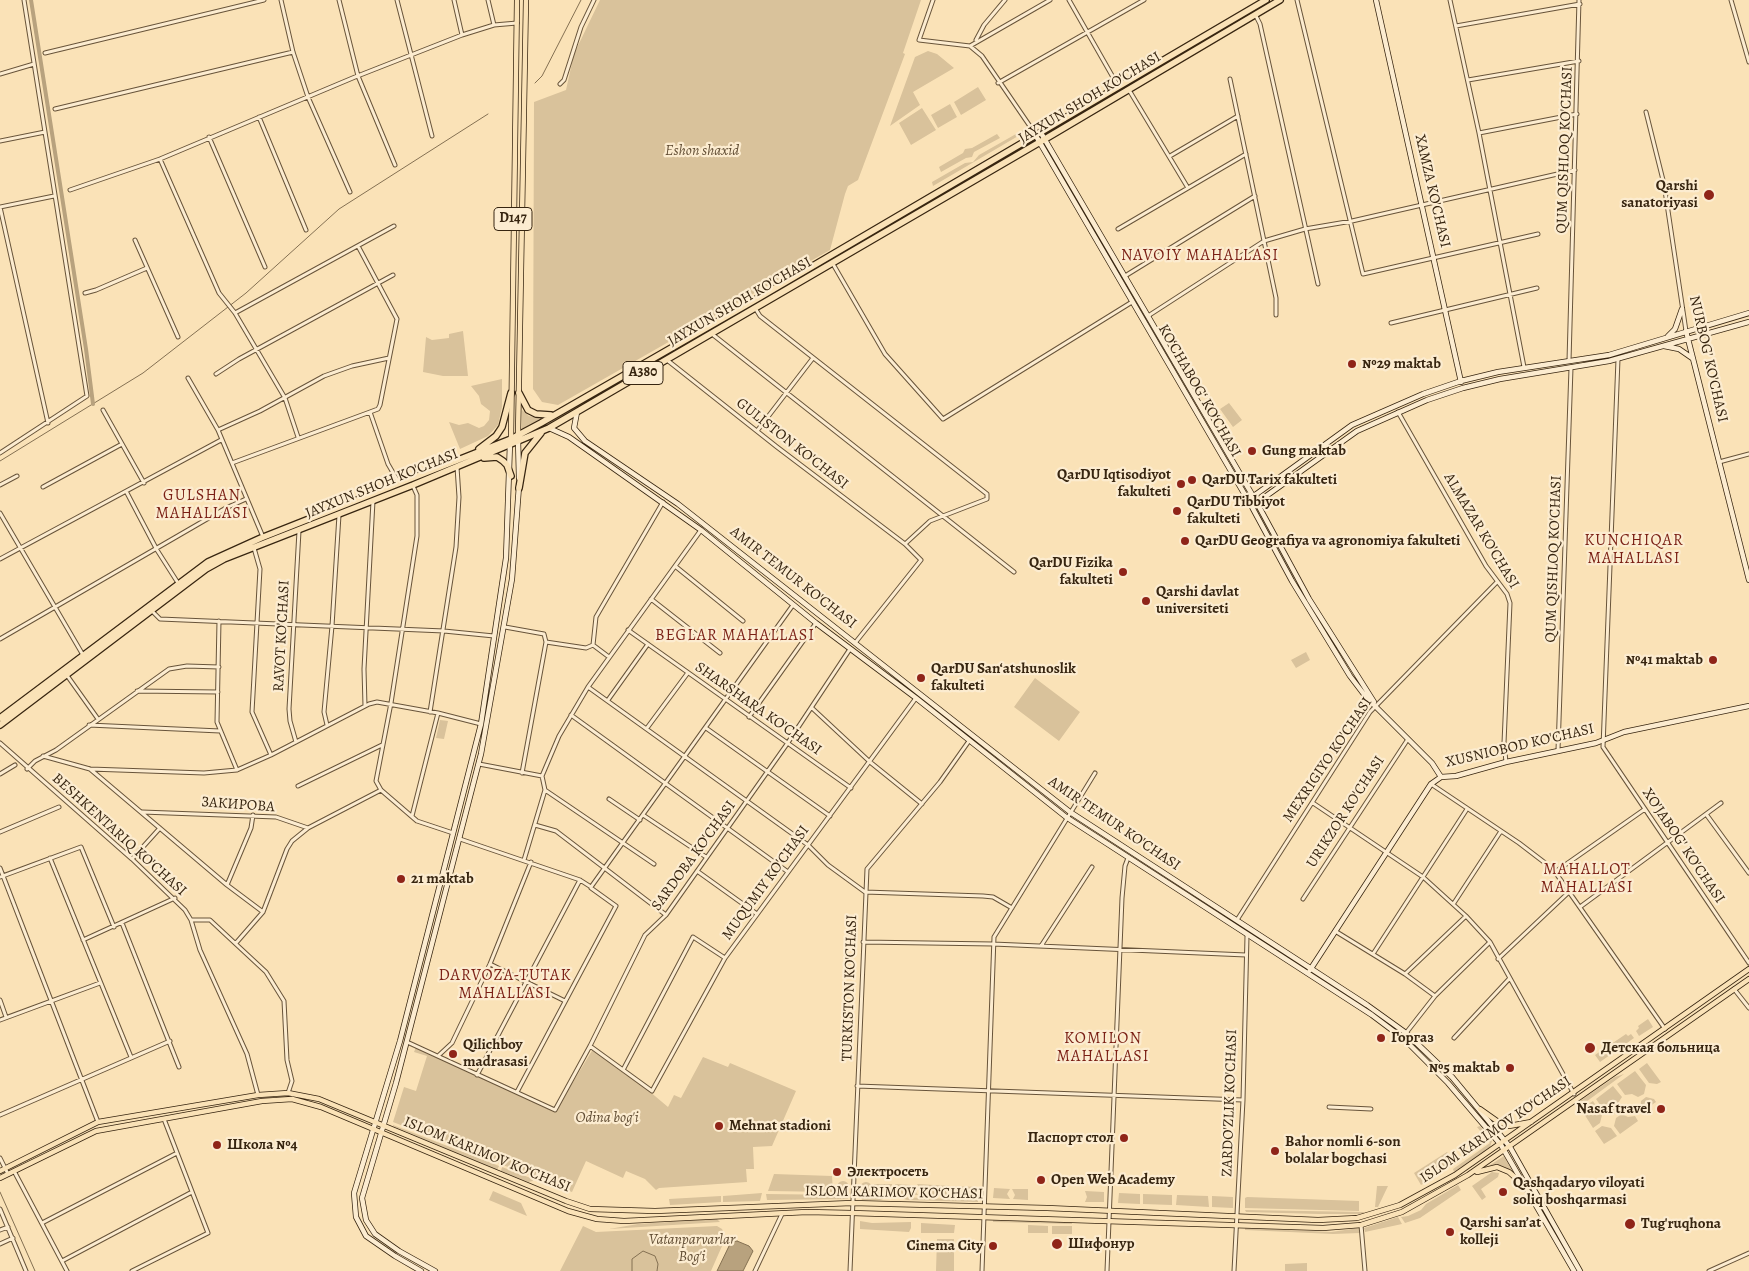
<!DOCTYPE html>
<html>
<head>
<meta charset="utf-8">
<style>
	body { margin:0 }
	canvas { display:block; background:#fae2b7 }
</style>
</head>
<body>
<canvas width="1749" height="1271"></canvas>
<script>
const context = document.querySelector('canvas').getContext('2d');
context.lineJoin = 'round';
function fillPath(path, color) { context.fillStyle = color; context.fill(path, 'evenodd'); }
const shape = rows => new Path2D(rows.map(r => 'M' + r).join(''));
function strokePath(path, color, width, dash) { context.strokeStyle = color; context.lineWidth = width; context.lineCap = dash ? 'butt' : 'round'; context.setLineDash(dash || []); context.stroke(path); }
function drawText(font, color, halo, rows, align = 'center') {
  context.font = font + ' Alegreya,serif'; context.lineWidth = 4.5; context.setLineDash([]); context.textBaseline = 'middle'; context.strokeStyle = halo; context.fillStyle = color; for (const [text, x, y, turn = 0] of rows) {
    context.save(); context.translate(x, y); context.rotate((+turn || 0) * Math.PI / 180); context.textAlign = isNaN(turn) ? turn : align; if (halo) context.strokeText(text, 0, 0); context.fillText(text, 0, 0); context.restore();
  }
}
fillPath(shape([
	[600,0,921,0,903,53,905,54,858,180,848,186,845,194,830,250,558,405,542,402,533,389,534,102,566,90,574,54],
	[928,51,937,54,954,68,913,92,920,105,890,126,915,57],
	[978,87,986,100,961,115,954,102],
	[950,104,957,117,938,128,931,115],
	[922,108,936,130,911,145,899,123],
	[1023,130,1025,132,933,186,932,182,965,163,973,162,979,155],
	[997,134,1000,138,974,152,972,157,966,158,941,172,939,167,963,153,965,149,972,148],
	[463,331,468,376,443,376,423,372,426,337,432,340,449,338,449,334],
	[502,379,502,407,498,425,488,436,460,449,449,422,459,425,468,423,479,428,484,426,489,420,490,411,481,404,479,396,471,386],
	[1229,403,1242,420,1233,427,1220,409],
	[522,410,529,416,543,419,522,430],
	[1306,652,1310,660,1296,668,1291,660],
	[1035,678,1080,712,1059,741,1014,707],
	[440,720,448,721,444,739,436,738],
	[1648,1019,1653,1027,1639,1036,1636,1031,1639,1028,1638,1026],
	[1626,1034,1628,1036,1631,1034,1634,1038,1600,1062,1595,1055],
	[416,1047,555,1112,593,1049,649,1091,668,1107,674,1095,681,1098,703,1057,728,1067,730,1063,796,1091,772,1146,753,1147,754,1169,746,1169,747,1182,659,1188,656,1190,645,1179,626,1171,623,1178,586,1161,572,1192,393,1122,404,1087,416,1091,427,1056,414,1052],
	[1647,1063,1661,1082,1657,1084,1649,1083,1639,1069],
	[1635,1071,1646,1085,1644,1094,1638,1097,1632,1094,1625,1095,1617,1084],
	[1624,1074,1579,1107,1577,1103,1615,1077],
	[1613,1086,1622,1097,1618,1103,1619,1110,1614,1114,1605,1112,1596,1099],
	[1646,1097,1654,1099,1656,1102,1640,1113,1641,1101],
	[1593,1101,1602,1115,1600,1123,1593,1128,1581,1109],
	[1622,1114,1628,1117,1635,1116,1638,1121,1620,1134,1614,1126,1616,1118],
	[393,1125,499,1166,497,1170,393,1126],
	[1480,1126,1492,1141,1490,1147,1454,1172,1453,1169,1490,1143,1477,1127],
	[1602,1126,1611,1128,1617,1136,1604,1144,1595,1131],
	[1447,1152,1455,1164,1421,1185,1414,1173],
	[1504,1156,1514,1174,1501,1166,1487,1167],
	[502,1167,533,1179,533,1181,528,1182,501,1171],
	[1492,1172,1499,1173,1498,1177,1481,1189,1486,1197,1482,1200,1472,1186],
	[774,1174,832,1176,833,1192,768,1191],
	'837 1187a6 6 0 1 1 12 0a6 6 0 1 1-12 0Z',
	'860 1188a6 6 0 1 1 12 0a6 6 0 1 1-12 0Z',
	[874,1184,892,1184,892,1190,889,1194,874,1194],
	[895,1184,911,1185,918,1195,897,1194],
	[917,1184,951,1186,951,1196,925,1195],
	[1458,1185,1461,1190,1420,1218,1405,1223,1401,1217,1408,1216,1421,1210,1426,1204],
	[953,1186,978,1187,978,1198,953,1196],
	[1377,1186,1388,1186,1378,1207,1375,1207],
	[994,1188,1010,1189,1007,1194,1010,1199,993,1198],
	[1012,1189,1028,1189,1028,1200,1013,1199,1015,1195],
	[493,1191,521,1203,527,1216,489,1200],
	[1085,1191,1104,1192,1104,1202,1085,1202,1087,1197],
	[762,1193,760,1201,723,1202,723,1196],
	[1119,1193,1140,1194,1140,1204,1118,1203],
	[766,1194,848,1195,848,1199,767,1200],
	[1143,1194,1172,1195,1172,1205,1143,1204],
	[860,1195,889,1196,889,1197,880,1200,862,1200],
	[1177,1195,1208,1196,1209,1207,1176,1205],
	[721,1196,721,1202,670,1205,669,1199],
	[1212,1196,1233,1197,1233,1208,1212,1207],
	[898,1197,978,1200,978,1202,907,1200],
	[1247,1197,1359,1201,1359,1211,1245,1208,1245,1198],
	[1245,1210,1364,1212,1364,1214,1319,1214,1246,1212],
	[1398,1217,1402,1224,1365,1232,1364,1228],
	[717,1219,720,1222,609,1229,638,1224],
	[993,1219,1072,1222,1072,1224,993,1222],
	[860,1221,872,1223,911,1222,911,1228,909,1232,860,1229],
	[921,1223,955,1225,954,1233,921,1233],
	[1028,1225,1048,1226,1048,1233,1028,1233],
	[583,1226,596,1232,717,1226,722,1229,726,1237,711,1271,560,1271],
	[1052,1226,1072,1226,1072,1234,1052,1234],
	[1245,1228,1331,1232,1359,1228,1360,1233,1333,1234,1245,1230],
	[937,1239,954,1239,954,1271,936,1271],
	[1307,1263,1307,1271,1285,1271,1285,1264]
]), '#d9c29b');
const water = shape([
	[737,1241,749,1246,753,1251,743,1271,717,1271,731,1242,737,1241]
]);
fillPath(water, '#b8a27e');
strokePath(water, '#847052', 1);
strokePath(shape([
	[535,83,542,76,581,0],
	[0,461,143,373,246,293,339,209,488,114],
	[0,1192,35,1271],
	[632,1271,632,1259,643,1251,655,1256,658,1264,657,1271]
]), '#847052', 1);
strokePath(shape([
	[31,0,86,349,93,404]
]), '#b8a27e', 4);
const street = shape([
	[281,0,293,52,308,97,350,192],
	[339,0,358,76,395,165],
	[397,0,432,136],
	[454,0,462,35],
	[488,0,494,25],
	[933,0,919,40,970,46,1050,0],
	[1069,0,1118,86],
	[1297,0,1363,274,1538,234],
	[1450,0,1479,133,1524,367],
	[1731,0,1749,62],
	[1255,14,1260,24,1318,284],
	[1456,26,1580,4],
	[976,40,984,25,1005,0],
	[970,46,982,56,1036,135],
	[45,53,264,0],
	[0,74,34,64],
	[1230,79,1276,298,1276,315],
	[1468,80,1579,61],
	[998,83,1144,0],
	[560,84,564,80,581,27,594,0],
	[1129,90,1188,188],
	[55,109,293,52],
	[1646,112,1664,184,1686,331],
	[259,117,306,230],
	[1479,133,1577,114],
	[209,137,265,267],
	[0,141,45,132],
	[1170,156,1238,116],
	[160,159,219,293,235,313,285,398,298,437],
	[70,190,160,159,355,77,462,35,494,25,517,23],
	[0,207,48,423],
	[0,207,54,196],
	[1118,229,1246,154],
	[135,240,178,337],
	[833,264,885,354,943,419,1132,302],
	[1125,276,1255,196],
	[85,293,96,290,147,268],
	[755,308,760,316,987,494,987,499,930,521,905,544],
	[235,313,394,226],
	[1148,316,1264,241,1305,229,1352,221,1575,170],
	[1391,323,1537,288],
	[712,334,1014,572],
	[1618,359,1603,747,1749,963],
	[667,360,777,447,905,544,921,560,855,643],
	[1569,361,1579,0],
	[216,374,239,359,393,275],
	[188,378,218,430,263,537],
	[103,410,144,483],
	[370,412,388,464,399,483],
	[1398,412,1486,566,1507,594,1510,603,1504,743,1506,762],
	[218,430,260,411,324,376,352,366,389,358],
	[757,431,813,358],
	[0,453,87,396,24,0],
	[1719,462,1749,454],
	[232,463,370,412,378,409,380,405,397,319,358,246],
	[0,485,17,476],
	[413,486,417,495,417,536,391,703,376,781,381,790,417,821,453,833],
	[43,487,122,444],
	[127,493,157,550,178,583],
	[0,513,83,655],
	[254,548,260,569,252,712,271,755],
	[0,559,221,440],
	[675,566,743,621],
	[651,599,720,653],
	[152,611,160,619,444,631,494,636],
	[219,621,217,722,237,770],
	[505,627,544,634,546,642],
	[628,630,851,788],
	[0,639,226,508,246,499],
	[609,657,593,645,596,617,663,502],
	[66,674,98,719],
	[588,687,808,845,828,865,865,892,983,896,993,897,1012,908],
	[137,691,218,692],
	[608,700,648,644],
	[365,706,364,669,373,501],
	[812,708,870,762,922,804],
	[430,712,456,547,459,497,457,467],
	[571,715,788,872],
	[749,717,816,623],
	[89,725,220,731],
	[327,725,324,712,332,626,339,515],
	[647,728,687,674],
	[706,728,830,816],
	[296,742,290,721,289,709,299,531],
	[0,743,132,859,185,910,191,920,200,950,247,1054,258,1095],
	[1558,750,1571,368],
	[43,756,90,769,204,773,237,770,271,755,369,704,377,702,438,713,481,724],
	[479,764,542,776],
	[27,769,35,761,56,750,169,669,187,666,219,667],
	[90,769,227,885,263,912],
	[522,773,546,642,586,648,593,645],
	[0,774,15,765],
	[1431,784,1519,843,1553,869,1665,1029],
	[298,786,382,745],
	[545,790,654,864],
	[609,799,640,820],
	[1313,803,1423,877,1466,916,1490,942,1574,1094],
	[142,812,276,817,308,828,381,790],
	[1706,814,1749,873],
	[643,815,706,857],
	[412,816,438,713],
	[535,825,556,831,666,915],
	[0,832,59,807],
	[460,839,580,880,591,887,793,605],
	[50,858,131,1057],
	[132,859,160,828],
	[524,860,545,790,542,776,559,736,588,687,701,530],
	[0,868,98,1122],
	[697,871,757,914],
	[1555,872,1645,809],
	[0,877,81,847,114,927],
	[227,885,251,828,253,815],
	[1303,899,1408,739],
	[1454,903,1501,831],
	[1580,907,1721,803],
	[191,920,210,920,266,972,284,1001,287,1060,292,1081,288,1093],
	[1237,920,1370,712,1497,582],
	[122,923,179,1067],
	[1335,931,1405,974,1435,996],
	[83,940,175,898],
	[863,942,993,944,1246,955],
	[236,943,263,912,287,849,292,841,308,828],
	[1041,946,1092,867],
	[1373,954,1467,809],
	[1498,959,1569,892],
	[490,964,565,1001],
	[1405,974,1466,916],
	[1734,989,1749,1008],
	[0,1000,6,1017],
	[0,1020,100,983],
	[1406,1033,1435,996,1490,942],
	[1454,1038,1509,979],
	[407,1042,555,1110,590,1046,645,935,666,915,787,744,850,649],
	[590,1046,652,1091,725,958,916,698],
	[438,1056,452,1043,490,964,531,862],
	[623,1070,693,937,725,958],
	[477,1075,580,880],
	[857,1086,1243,1100],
	[517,1092,616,906,591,888],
	[1329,1107,1371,1109],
	[0,1115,170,1041],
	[0,1158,8,1174],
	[14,1171,67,1271],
	[0,1209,26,1271],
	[42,1223,177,1153],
	[1361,1225,1365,1271],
	[0,1230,8,1227],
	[0,1244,13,1238],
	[62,1261,192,1192],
	[132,1271,208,1233,164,1119],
	[755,1271,782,1214],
	[850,1271,867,869,940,782,969,741],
	[982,1271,994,937,1095,773],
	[1107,1271,1122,898,1125,866,1128,858],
	[1234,1271,1243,1100,1247,936],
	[1709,1271,1749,1253]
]);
const secondary = shape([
	[1376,0,1461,382],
	[1041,133,1257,503,1309,599,1374,702],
	[1036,136,1252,507,1292,581,1350,676,1366,697,1432,763,1441,777],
	[1686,331,1749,580],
	[1668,336,1675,329,1682,309],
	[1664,346,1679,349,1692,358],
	[577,412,574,428,585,441,678,504,1070,812,1367,1005,1406,1033,1452,1077,1510,1147,1580,1271],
	[549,428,569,437,701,530,816,623,916,698,1066,817,1372,1015,1404,1039,1448,1083,1501,1145,1574,1271],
	[518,439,519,478],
	[1251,498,1352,425,1423,394,1461,381,1498,372,1609,355,1749,313],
	[1255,504,1357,431,1427,400,1463,388,1500,379,1609,361,1749,322],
	[1310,970,1431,784,1441,777,1456,776,1506,762,1596,743,1624,732,1749,706],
	[421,1271,395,1256,366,1236,356,1217,354,1193,400,1041,481,724,506,558,510,443],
	[435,1271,399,1251,375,1234,366,1220,362,1198,396,1083,481,754,512,579,519,486]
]);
const primary = shape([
	[518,435,526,0],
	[511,439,517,0],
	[1480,1109,1497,1121,1509,1126,1531,1122],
	[0,1171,98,1122,258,1095,288,1093,319,1099,566,1201,590,1209,655,1211,852,1203,1047,1208,1318,1220,1357,1218,1400,1205,1455,1175,1749,969],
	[1477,1172,1497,1167,1509,1172,1527,1188],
	[0,1178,96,1131,262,1101,292,1099,321,1107,568,1211,597,1219,624,1221,807,1212,852,1213,1323,1228,1361,1225,1402,1212,1468,1175,1749,979]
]);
const highway = shape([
	[519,393,528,410,536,414,551,415],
	[479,449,496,436,502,427,511,393],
	[484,458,497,457,503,461,507,465,511,476],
	[519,488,525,453,541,433],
	[0,718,208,562,261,538,511,439,541,423,760,297,1266,0],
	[0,725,206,569,224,559,413,485,549,428,1040,142,1280,0]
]);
strokePath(street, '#68543a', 5);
strokePath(secondary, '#372510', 6);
strokePath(primary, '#372510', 6);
strokePath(highway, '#372510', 8);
strokePath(street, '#fcecd0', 3);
strokePath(secondary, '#fcecd0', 4.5);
strokePath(primary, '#fae2b7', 4.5);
strokePath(highway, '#fae2b7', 5.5);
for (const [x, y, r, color] of [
	[1709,195,6,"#8f2418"],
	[1352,364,5,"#8f2418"],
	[1252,451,5,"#8f2418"],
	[1192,480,5,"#8f2418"],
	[1181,484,5,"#8f2418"],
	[1177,511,5,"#8f2418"],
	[1185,541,5,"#8f2418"],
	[1123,572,5,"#8f2418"],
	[1146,601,5,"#8f2418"],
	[1713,660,5,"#8f2418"],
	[921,678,5,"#8f2418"],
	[401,879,5,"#8f2418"],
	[1381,1038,5,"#8f2418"],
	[1590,1048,6,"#8f2418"],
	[453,1054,5,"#8f2418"],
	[1510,1068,5,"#8f2418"],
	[1661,1109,5,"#8f2418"],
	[719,1126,5,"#8f2418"],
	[1124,1138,5,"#8f2418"],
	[217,1145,5,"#8f2418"],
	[1275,1151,5,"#8f2418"],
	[837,1172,5,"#8f2418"],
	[1041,1180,5,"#8f2418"],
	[1503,1192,5,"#8f2418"],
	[1630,1224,6,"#8f2418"],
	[1450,1232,5,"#8f2418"],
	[1057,1244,6,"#8f2418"],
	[993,1246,5,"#8f2418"]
]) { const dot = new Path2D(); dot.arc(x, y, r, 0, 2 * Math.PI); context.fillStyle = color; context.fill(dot); strokePath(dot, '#fcecd0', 2); }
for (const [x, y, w] of [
	[513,219,38],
	[643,373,40]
]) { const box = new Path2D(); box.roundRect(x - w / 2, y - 11.5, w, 23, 4); context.fillStyle = '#fcecd0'; context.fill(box); strokePath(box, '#372510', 1); }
drawText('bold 14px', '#372510', null, [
	["D147",513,219],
	["A380",643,373]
]);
drawText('15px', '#372510', '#fcecd0', [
	["JAYXUN SHOH KO'CHASI",1090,98,-31],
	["QUM QISHLOQ KO'CHASI",1565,150,-88],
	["XAMZA KO'CHASI",1432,191,77],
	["JAYXUN SHOH KO'CHASI",740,302,-30],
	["NURBOG' KO'CHASI",1708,359,77],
	["KO‘CHABOG‘ KO‘CHASI",1199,391,60],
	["GULISTON KO'CHASI",792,444,38],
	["JAYXUN SHOH KO'CHASI",382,484,-22],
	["ALMAZAR KO'CHASI",1481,531,59],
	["QUM QISHLOQ KO'CHASI",1554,559,-88],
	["AMIR TEMUR KO'CHASI",793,578,38],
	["RAVOT KO'CHASI",282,636,-87],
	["SHARSHARA KO'CHASI",758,709,35],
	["XUSNIOBOD KO'CHASI",1520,746,-13],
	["MEXRIGIYO KO'CHASI",1328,760,-56],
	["ЗАКИРОВА",238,805,4],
	["URIKZOR KO'CHASI",1346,812,-57],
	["AMIR TEMUR KO'CHASI",1114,824,34],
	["BESHKENTARIQ KO'CHASI",119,835,42],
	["XO'JABOG' KO'CHASI",1683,846,56],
	["SARDOBA KO'CHASI",694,856,-54],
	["MUQUMIY KO'CHASI",766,883,-54],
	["TURKISTON KO'CHASI",850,988,-88],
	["ZARDO'ZLIK KO'CHASI",1230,1103,-88],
	["ISLOM KARIMOV KO‘CHASI",1496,1130,-34],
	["ISLOM KARIMOV KO‘CHASI",487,1155,22],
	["ISLOM KARIMOV KO‘CHASI",894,1193,1]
]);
drawText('italic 15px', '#604c33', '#fcecd0', [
	["Eshon shaxid",702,151],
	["Odina bog'i",607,1118],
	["Vatanparvarlar",692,1240],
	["Bog'i",692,1257]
]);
drawText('bold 15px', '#372510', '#fcecd0', [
	["Qarshi",1698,186,"right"],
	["sanatoriyasi",1698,203,"right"],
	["№29 maktab",1362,364],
	["Gung maktab",1262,451],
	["QarDU Iqtisodiyot",1171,475,"right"],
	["fakulteti",1171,492,"right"],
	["QarDU Tarix fakulteti",1202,480],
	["QarDU Tibbiyot",1187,502],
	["fakulteti",1187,519],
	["QarDU Geografiya va agronomiya fakulteti",1195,541],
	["QarDU Fizika",1113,563,"right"],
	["fakulteti",1113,580,"right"],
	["Qarshi davlat",1156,592],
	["universiteti",1156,609],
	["№41 maktab",1703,660,"right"],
	["QarDU San‘atshunoslik",931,669],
	["fakulteti",931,686],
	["21 maktab",411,879],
	["Горгаз",1391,1038],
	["Qilichboy",463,1045],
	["madrasasi",463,1062],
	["Детская больница",1601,1048],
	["№5 maktab",1500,1068,"right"],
	["Nasaf travel",1651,1109,"right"],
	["Mehnat stadioni",729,1126],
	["Паспорт стол",1114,1138,"right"],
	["Bahor nomli 6-son",1285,1142],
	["bolalar bogchasi",1285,1159],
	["Школа №4",227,1145],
	["Электросеть",847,1172],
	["Open Web Academy",1051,1180],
	["Qashqadaryo viloyati",1513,1183],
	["soliq boshqarmasi",1513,1200],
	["Qarshi san’at",1460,1223],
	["kolleji",1460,1240],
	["Tug'ruqhona",1641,1224],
	["Шифонур",1068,1244],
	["Cinema City",983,1246,"right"]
], 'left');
context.letterSpacing = '1px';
drawText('16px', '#7a1f14', '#fcecd0', [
	["NAVOIY MAHALLASI",1200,256],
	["GULSHAN",202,496],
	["MAHALLASI",202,514],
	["KUNCHIQAR",1634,541],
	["MAHALLASI",1634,559],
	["BEGLAR MAHALLASI",735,636],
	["MAHALLOT",1587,870],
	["MAHALLASI",1587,888],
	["DARVOZA-TUTAK",505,976],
	["MAHALLASI",505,994],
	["KOMILON",1103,1039],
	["MAHALLASI",1103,1057]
]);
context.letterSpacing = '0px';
</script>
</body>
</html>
